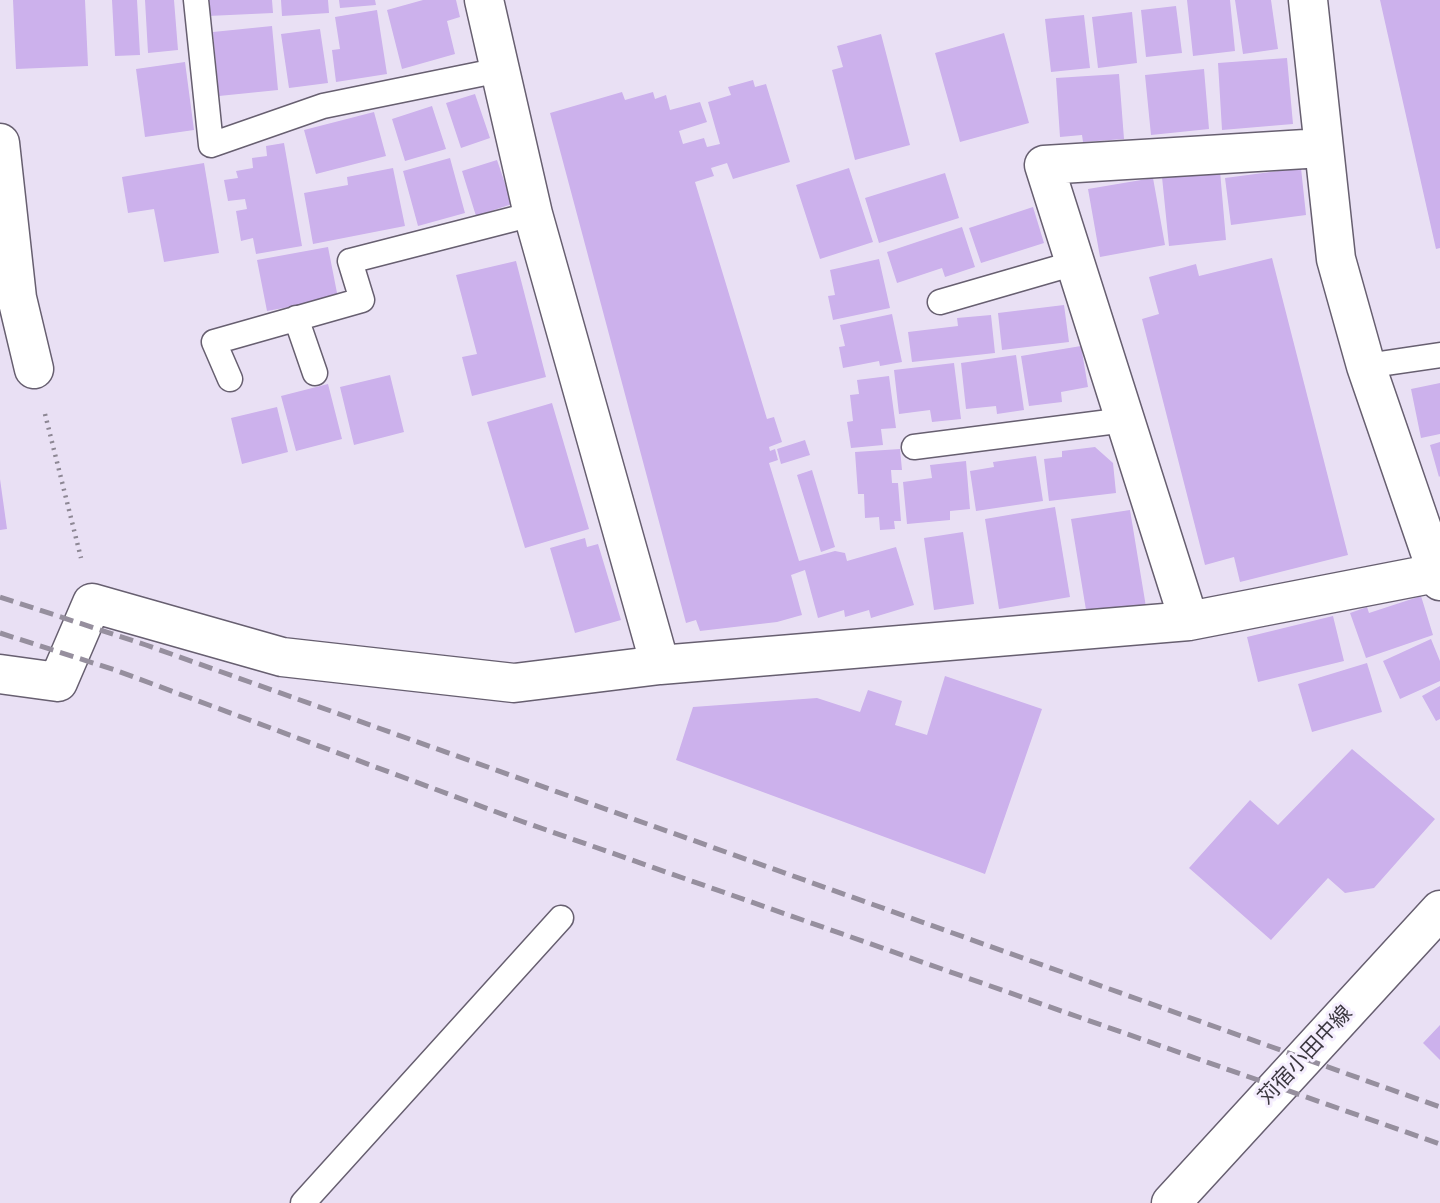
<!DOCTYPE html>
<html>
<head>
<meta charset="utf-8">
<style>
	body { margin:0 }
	canvas { display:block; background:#e9e0f4 }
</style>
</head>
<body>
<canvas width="1440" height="1203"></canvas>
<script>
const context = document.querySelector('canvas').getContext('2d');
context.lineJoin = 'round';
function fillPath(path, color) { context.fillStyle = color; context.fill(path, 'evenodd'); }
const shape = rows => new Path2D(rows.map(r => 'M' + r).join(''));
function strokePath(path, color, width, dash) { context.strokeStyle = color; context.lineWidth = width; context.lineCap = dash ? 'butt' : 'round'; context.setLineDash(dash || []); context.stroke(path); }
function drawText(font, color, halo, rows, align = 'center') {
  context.font = font + ' "DejaVu Sans","Noto Sans JP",sans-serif'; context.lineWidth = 6; context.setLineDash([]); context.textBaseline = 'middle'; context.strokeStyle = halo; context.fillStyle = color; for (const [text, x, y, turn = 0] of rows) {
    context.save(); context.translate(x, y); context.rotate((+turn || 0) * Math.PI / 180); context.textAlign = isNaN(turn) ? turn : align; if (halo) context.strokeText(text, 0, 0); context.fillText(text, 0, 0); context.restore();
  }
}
fillPath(shape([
	[13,0,85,0,88,66,16,69],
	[112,0,137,0,140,55,115,56],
	[145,0,174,0,178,50,148,53],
	[207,0,272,0,273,13,208,16],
	[281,0,328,0,329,13,282,16],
	[339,0,375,0,376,5,340,8],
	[423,0,456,0,460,17,447,21,455,54,402,69,387,10],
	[1187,0,1230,0,1235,51,1193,56],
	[1235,0,1271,0,1278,49,1243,54],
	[1380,0,1440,0,1440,248,1436,249],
	[1176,6,1182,53,1146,57,1141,10],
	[377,10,387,74,336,82,332,50,340,49,335,17],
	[1132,12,1137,63,1098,68,1092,17],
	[1084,15,1090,68,1051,72,1045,19],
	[272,26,278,90,219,96,213,32],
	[320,29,328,83,289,88,281,34],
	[1004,33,1029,123,960,142,935,53],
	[881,34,910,145,855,160,832,70,843,67,837,46],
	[1287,58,1293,124,1222,130,1218,63],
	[185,62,194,130,145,137,136,69],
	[1204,69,1209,129,1151,135,1145,75],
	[1119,74,1124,139,1083,142,1082,135,1060,137,1056,78],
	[753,80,755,87,766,84,790,162,733,179,727,163,711,168,714,176,695,182,767,419,774,417,782,442,769,447,770,451,775,449,778,460,769,463,799,561,835,551,845,553,847,561,896,547,914,605,871,618,869,610,845,617,844,610,818,618,805,570,791,575,802,615,777,622,700,631,696,620,686,623,550,113,622,92,625,100,653,92,655,99,666,95,670,110,700,102,707,122,679,131,683,144,704,138,707,147,720,144,708,102,731,95,728,87],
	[475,94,490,138,461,148,446,103],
	[432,106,446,149,405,161,392,119],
	[374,112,386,156,316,174,304,130],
	[284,143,302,246,256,254,253,238,241,241,236,211,247,209,245,199,228,201,224,180,238,178,236,171,253,168,252,158,267,156,266,146],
	[450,158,465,213,418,226,403,171],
	[497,160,512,204,476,216,462,171],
	[204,163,219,253,164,262,154,209,128,213,122,177],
	[393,168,405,226,313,244,304,193,348,185,347,177],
	[849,168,873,242,820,259,796,185],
	[1301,168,1306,215,1231,225,1225,178],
	[1220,171,1226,240,1169,246,1162,177],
	[945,173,959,218,879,243,865,198],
	[1153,178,1165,245,1100,257,1088,189],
	[1033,207,1044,243,981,263,969,228],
	[962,227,975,267,945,277,942,268,897,283,887,252],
	[328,247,338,298,267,311,257,260],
	[1272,258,1348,555,1240,582,1234,557,1205,565,1142,319,1159,314,1149,277,1196,264,1199,276],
	[879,259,890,308,833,320,828,296,835,295,830,270],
	[516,261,546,377,472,396,462,357,477,354,456,275],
	[1064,305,1069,342,1002,350,998,313],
	[892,314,902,362,880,366,879,361,843,368,839,347,845,346,840,325],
	[991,315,995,353,912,362,908,332,958,326,957,318],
	[1081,346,1088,387,1061,392,1062,402,1029,406,1021,356],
	[1016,355,1024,410,997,414,996,406,966,409,961,363],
	[954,363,961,419,932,422,930,410,899,414,894,370],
	[390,375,404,432,354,445,340,387],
	[889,376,896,428,881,429,883,445,851,448,847,422,853,421,850,395,859,394,857,380],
	[1440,383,1440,434,1421,438,1411,389],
	[328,384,342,439,296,451,281,396],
	[552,403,589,529,525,548,487,422],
	[277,407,288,452,242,464,231,418],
	[805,440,810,455,781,464,777,449],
	[1440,442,1440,476,1439,477,1430,445],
	[1095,447,1113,463,1116,493,1049,501,1044,459,1062,457,1062,451],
	[900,449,902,470,891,470,892,483,898,483,901,521,894,521,895,529,880,530,879,517,865,518,864,494,858,494,855,452],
	[1036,456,1043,501,976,511,970,471,994,467,993,462],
	[966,461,970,509,950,511,950,520,907,524,903,482,932,478,930,465],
	[812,470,835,547,821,552,797,475],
	[0,479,7,529,0,530],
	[1055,507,1070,597,999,609,985,519],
	[1130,510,1146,607,1087,616,1071,519],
	[963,532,974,604,934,610,924,538],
	[585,538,587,547,598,544,621,620,575,633,550,548],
	[1421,596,1433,635,1366,658,1350,613,1367,607,1369,613],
	[1333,616,1344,661,1258,682,1247,637],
	[1431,639,1440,661,1440,681,1400,699,1383,661],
	[1367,663,1382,712,1312,732,1298,684],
	[945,676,1042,709,985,874,676,760,693,707,817,698,860,712,868,690,902,701,895,725,927,735],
	[1440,686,1440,719,1436,721,1422,696],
	[1352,749,1435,819,1374,888,1345,893,1328,878,1271,940,1189,868,1250,800,1278,825],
	[1440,1025,1440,1060,1423,1043]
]), '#ccb1ec');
const lane = shape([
	[196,0,211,145,323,106,500,70],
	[940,302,1075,263],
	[296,318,315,373],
	[1366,366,1440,355],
	[230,379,214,342,362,300,350,261,533,214],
	[914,447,1125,420],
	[303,1203,561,918]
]);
const street = shape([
	[484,0,533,214,660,665],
	[1308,0,1336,259,1366,366,1440,581],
	[0,143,17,298,34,369],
	[1189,621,1044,165,1322,148],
	[0,674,58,682,92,603,282,657,514,683,660,665,1189,621,1436,573]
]);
const secondary = shape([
	[1171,1203,1440,910]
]);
strokePath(lane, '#675f70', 27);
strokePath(street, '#675f70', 41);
strokePath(secondary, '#675f70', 41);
strokePath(shape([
	[45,414,81,558]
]), '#8d8794', 4.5, [2, 5]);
strokePath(lane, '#fff', 24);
strokePath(street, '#fff', 38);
strokePath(secondary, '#fff', 38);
strokePath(shape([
	[0,597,146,645,1440,1107],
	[0,633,115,670,518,820,1440,1144]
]), '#968f9e', 5, [14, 7]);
drawText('21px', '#3c3840', '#f5eefe', [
	["苅宿小田中線",1306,1056,-47]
]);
</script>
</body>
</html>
